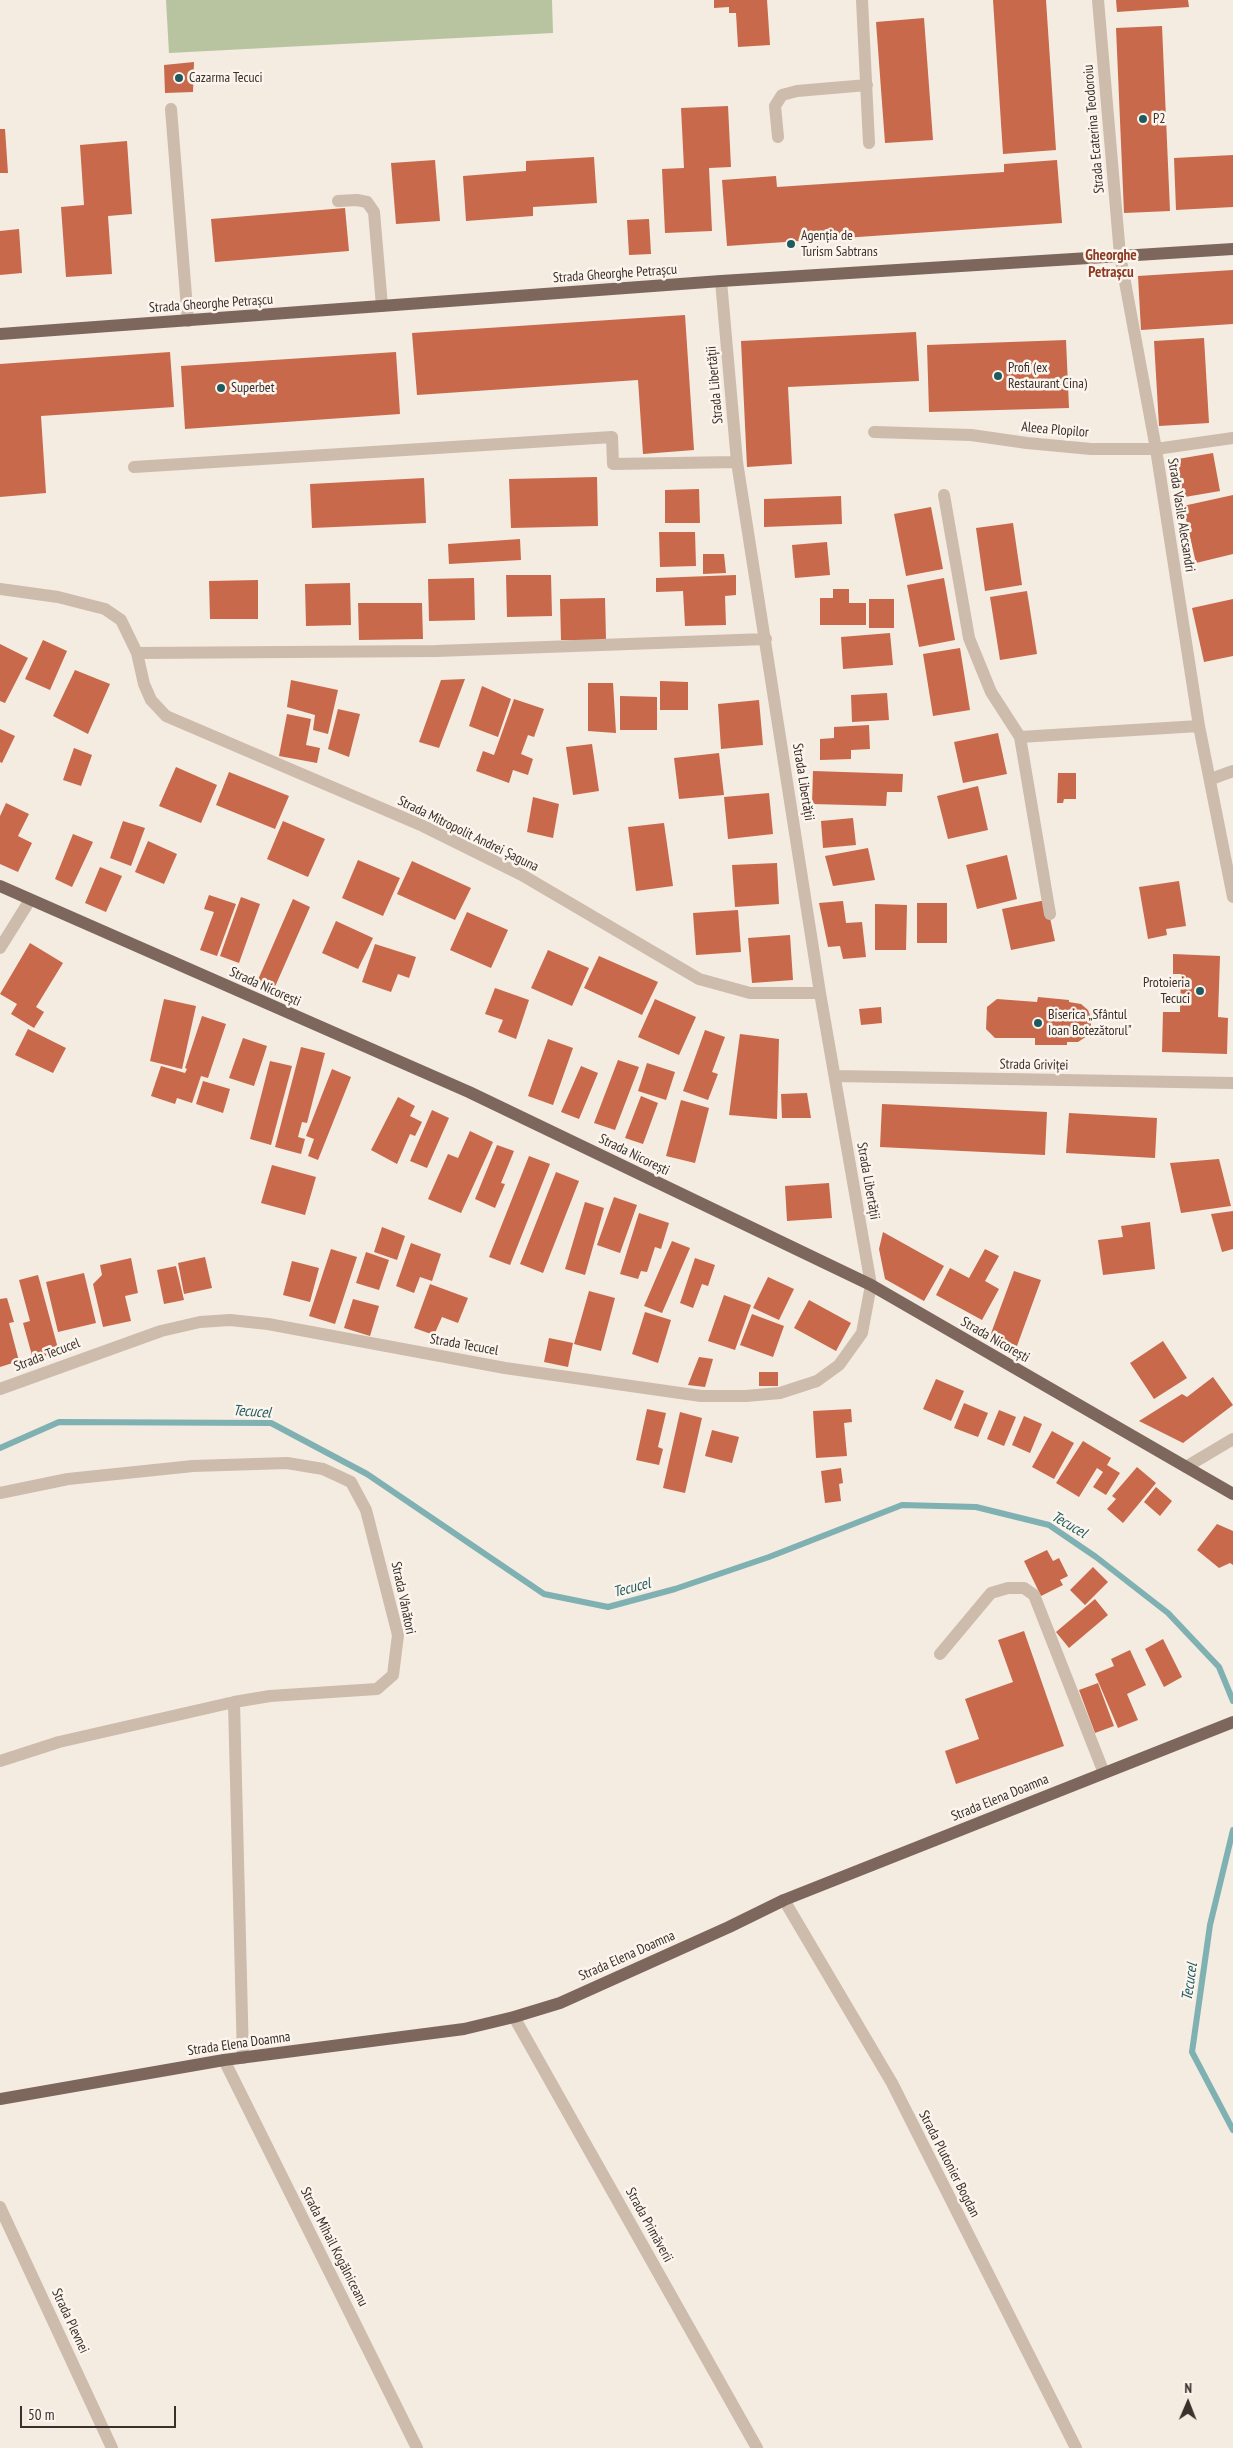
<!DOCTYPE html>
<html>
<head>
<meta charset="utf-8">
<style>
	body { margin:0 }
	#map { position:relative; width:1233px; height:2448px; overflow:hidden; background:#f4ebe1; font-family:"PT Sans Narrow",sans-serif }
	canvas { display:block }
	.north { position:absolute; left:1163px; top:2378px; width:50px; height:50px; -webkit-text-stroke:4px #fbf5ee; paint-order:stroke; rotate:1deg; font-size:14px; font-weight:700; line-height:20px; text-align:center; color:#3b302b }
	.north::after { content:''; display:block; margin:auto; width:18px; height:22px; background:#3b302b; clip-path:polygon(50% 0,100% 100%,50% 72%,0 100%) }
	.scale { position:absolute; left:20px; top:2406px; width:156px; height:22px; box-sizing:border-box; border:2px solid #3b302b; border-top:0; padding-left:6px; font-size:15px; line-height:18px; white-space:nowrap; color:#3b302b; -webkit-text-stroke:4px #fbf5ee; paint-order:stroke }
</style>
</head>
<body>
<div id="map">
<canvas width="1233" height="2448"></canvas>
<div class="north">N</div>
<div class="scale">50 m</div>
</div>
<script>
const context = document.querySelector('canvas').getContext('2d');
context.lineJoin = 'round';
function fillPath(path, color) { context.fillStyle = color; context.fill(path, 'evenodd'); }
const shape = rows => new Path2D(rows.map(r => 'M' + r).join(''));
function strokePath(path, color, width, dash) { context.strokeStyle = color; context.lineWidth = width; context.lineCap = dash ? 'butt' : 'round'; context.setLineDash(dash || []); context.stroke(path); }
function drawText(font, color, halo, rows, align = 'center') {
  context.font = font + ' "PT Sans Narrow",sans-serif'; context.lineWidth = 5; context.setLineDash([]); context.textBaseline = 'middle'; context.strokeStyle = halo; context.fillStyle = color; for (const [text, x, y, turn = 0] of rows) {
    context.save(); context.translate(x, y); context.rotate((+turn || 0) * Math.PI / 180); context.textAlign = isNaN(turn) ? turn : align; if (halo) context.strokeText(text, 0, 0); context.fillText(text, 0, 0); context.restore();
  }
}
fillPath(shape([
	[166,0,552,0,553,33,169,53]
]), '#b8c4a0');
strokePath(shape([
	[0,1448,59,1422,271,1423,367,1474,544,1594,608,1607,675,1589,769,1557,902,1505,976,1507,1049,1525,1096,1557,1168,1613,1219,1667,1233,1701],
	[1233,1830,1210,1925,1192,2052,1233,2130]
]), '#7fb0b2', 6);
fillPath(shape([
	[714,0,767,0,770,45,738,47,736,13,729,13,729,7,714,8],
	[993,0,1046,0,1056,150,1003,154],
	[1116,0,1188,0,1189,7,1117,12],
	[924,18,933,140,885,143,876,22],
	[1162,26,1170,211,1124,213,1116,28],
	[194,62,193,92,165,93,164,65],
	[728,106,731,167,709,168,712,231,665,233,662,169,684,168,681,108],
	[0,129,5,129,8,173,0,173],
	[127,141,132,214,108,216,112,274,66,277,61,207,84,205,80,145],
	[1233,155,1233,207,1176,210,1174,158],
	[594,157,597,203,533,207,533,216,466,221,463,176,526,171,526,161],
	[435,160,440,221,396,224,391,163],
	[1057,160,1062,223,727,246,722,180,776,176,777,187,1004,172,1004,164],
	[345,208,349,251,215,262,211,219],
	[649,219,651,254,629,255,627,220],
	[19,229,22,273,0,275,0,231],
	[1233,270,1233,324,1141,330,1138,276],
	[685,315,694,450,643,454,638,380,417,395,412,333],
	[916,332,919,381,788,387,792,464,747,467,741,341],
	[1204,338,1209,423,1159,426,1154,341],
	[1066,340,1069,408,929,412,927,345],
	[170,352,174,407,41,416,46,493,0,497,0,364],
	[396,352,400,414,185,429,181,366],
	[1213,453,1220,491,1179,498,1172,460],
	[597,477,598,526,511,528,509,479],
	[424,478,426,523,312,528,310,484],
	[699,489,700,523,665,523,665,490],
	[1233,495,1233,554,1196,563,1183,506],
	[841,496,842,524,764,527,764,499],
	[931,507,943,569,906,576,894,514],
	[1013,523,1022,585,985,591,976,528],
	[659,532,695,532,696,566,660,567],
	[520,539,521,560,449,564,448,544],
	[827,542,830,575,795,578,792,545],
	[703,554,724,554,726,573,703,574],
	[506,575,551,575,552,616,507,617],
	[736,575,736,595,725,596,726,625,685,626,683,591,656,592,656,578],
	[474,578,475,620,429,621,428,579],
	[944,578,955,640,919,647,907,585],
	[258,580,258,619,210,619,209,581],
	[350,583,351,625,306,626,305,584],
	[833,589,849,589,849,603,866,603,866,625,820,625,820,598,833,598],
	[1027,591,1037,654,1000,660,990,597],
	[605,598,606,640,561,640,560,599],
	[869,599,894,599,894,628,869,628],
	[1233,599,1233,656,1204,662,1192,608],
	[358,603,422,603,423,639,359,640],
	[890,633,893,665,843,669,841,637],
	[43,640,67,651,50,690,25,679],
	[0,644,28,658,5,703,0,701],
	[960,648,970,710,933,716,923,654],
	[75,670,110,684,88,734,53,716],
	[465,679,439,748,419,742,441,680],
	[291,680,338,690,328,734,313,730,315,715,287,707],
	[660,681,688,682,688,710,660,710],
	[588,683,613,683,616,733,588,731],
	[482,686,511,699,498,737,469,726],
	[887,693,889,720,852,722,851,695],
	[620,696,657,697,657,730,620,730],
	[514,699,544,709,534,737,528,735,521,754,533,759,528,775,513,770,509,783,476,771,483,751,494,755],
	[759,700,763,745,721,749,718,704],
	[338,709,360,714,349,757,328,749],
	[287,714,311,719,306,745,320,748,317,763,279,756],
	[869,725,870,749,851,750,851,759,820,760,820,739,834,738,834,727],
	[0,729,15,736,2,763,0,762],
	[998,733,1007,774,963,783,954,742],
	[592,744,599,791,573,795,566,747],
	[74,748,92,755,81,786,63,780],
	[719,753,724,795,679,799,674,758],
	[176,767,217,785,201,823,159,806],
	[813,771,903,774,902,792,887,792,886,806,812,804],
	[229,772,289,796,275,829,216,805],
	[1058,773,1076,773,1076,799,1064,799,1063,803,1057,803],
	[978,786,988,830,948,839,937,796],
	[769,793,773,834,728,839,724,797],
	[533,797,559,804,553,838,527,832],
	[6,803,29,814,18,836,32,843,18,872,0,864,0,816],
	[853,818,856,845,823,848,821,821],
	[123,821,145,828,131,866,110,858],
	[283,821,325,839,308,877,267,859],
	[664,823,673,886,636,891,628,827],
	[73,834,93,842,72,887,55,879],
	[148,841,177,854,164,884,135,872],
	[868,848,875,880,833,886,825,856],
	[1007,855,1017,899,977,909,966,865],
	[358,860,400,878,383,916,342,898],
	[412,861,471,888,455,920,397,894],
	[777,863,779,904,735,907,732,865],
	[100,867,122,876,106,912,85,903],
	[1179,881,1186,926,1166,929,1167,935,1148,939,1139,887],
	[209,895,236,904,217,956,200,950,214,912,204,909],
	[241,897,260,904,239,963,220,956],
	[293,899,310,907,274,989,257,982],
	[1046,900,1055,941,1011,950,1002,909],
	[843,901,846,923,862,922,866,957,843,959,840,946,828,947,819,903],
	[917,903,947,903,947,943,917,943],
	[875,904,907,905,906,950,875,950],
	[738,910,741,952,696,955,693,913],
	[467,912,508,930,491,968,450,950],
	[336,921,373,938,358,969,322,953],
	[790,935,793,980,752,983,748,938],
	[30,943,63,963,36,1007,44,1012,34,1028,11,1014,17,1004,0,994],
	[375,944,416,957,409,978,398,974,391,992,362,982],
	[548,950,589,968,572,1006,531,988],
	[1173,954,1220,956,1218,1017,1228,1018,1227,1054,1162,1052,1163,1012,1180,1012,1181,974,1173,974],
	[599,956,658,982,642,1015,584,988],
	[495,988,529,1000,516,1039,498,1032,503,1020,485,1014],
	[1038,997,1069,1000,1069,1002,1081,1004,1088,1010,1091,1018,1091,1028,1087,1036,1078,1042,1067,1042,1067,1045,1035,1045,1035,1038,995,1038,986,1029,987,1007,997,999,1037,1002],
	[164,999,196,1006,182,1069,150,1061],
	[655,999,696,1017,679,1055,638,1037],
	[881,1007,882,1023,861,1025,859,1009],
	[202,1016,226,1024,208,1078,201,1076,192,1103,177,1098,175,1104,151,1096,161,1066,185,1073,187,1069,185,1068],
	[28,1029,66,1048,53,1073,15,1055],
	[705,1030,725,1037,712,1072,718,1074,708,1100,683,1091],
	[740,1034,779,1039,777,1119,729,1115],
	[243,1038,267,1046,254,1086,229,1078],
	[548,1039,573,1048,553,1105,528,1096],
	[301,1047,325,1053,307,1123,302,1122,298,1137,305,1139,301,1154,275,1147],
	[618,1060,639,1067,615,1130,594,1123],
	[270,1061,292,1066,271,1145,250,1139],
	[647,1063,675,1072,666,1100,638,1091],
	[581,1066,598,1073,579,1119,561,1112],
	[332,1069,351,1077,318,1160,308,1156,314,1139,306,1136],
	[203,1081,230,1089,223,1113,196,1104],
	[807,1093,811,1118,782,1118,781,1094],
	[641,1096,658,1103,643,1144,625,1138],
	[398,1097,415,1106,410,1116,422,1122,415,1136,410,1134,397,1164,371,1150],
	[681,1100,709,1108,695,1163,666,1156],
	[882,1104,1047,1112,1045,1155,880,1147],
	[432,1110,449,1118,427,1168,410,1161],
	[1069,1113,1157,1118,1155,1158,1066,1153],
	[470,1131,493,1142,461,1213,428,1199,448,1154,458,1158],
	[497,1145,514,1151,501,1183,505,1184,495,1208,475,1199],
	[529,1156,550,1164,510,1265,489,1257],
	[1219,1159,1231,1206,1181,1213,1170,1163],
	[272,1165,316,1177,305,1215,261,1203],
	[556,1172,579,1181,543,1273,520,1264],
	[829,1183,832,1218,787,1221,785,1186],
	[614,1197,637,1205,620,1253,597,1245],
	[585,1202,604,1208,585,1275,565,1269],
	[1233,1211,1233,1249,1222,1252,1211,1214],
	[639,1213,669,1223,661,1249,655,1247,647,1272,641,1271,638,1279,620,1274],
	[1150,1222,1155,1269,1103,1275,1098,1240,1123,1237,1121,1226],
	[382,1227,405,1236,397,1260,374,1252],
	[883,1232,944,1266,924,1301,885,1279,879,1249],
	[672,1241,690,1248,662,1313,644,1306],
	[411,1243,441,1254,432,1281,420,1277,414,1293,396,1286],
	[331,1249,357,1257,335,1324,309,1316],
	[985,1249,999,1256,985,1281,999,1289,982,1320,936,1295,950,1268,969,1278],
	[366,1252,389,1260,379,1290,356,1283],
	[205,1257,212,1288,184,1294,178,1263],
	[131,1258,138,1293,125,1296,131,1321,103,1327,93,1284,102,1275,100,1265],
	[695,1258,715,1265,708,1286,702,1284,693,1308,680,1303],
	[292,1261,319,1268,310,1302,283,1295],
	[176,1266,184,1300,164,1304,157,1270],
	[1014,1271,1041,1280,1017,1346,990,1336],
	[84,1273,96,1323,58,1332,46,1282],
	[38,1275,59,1352,33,1359,23,1323,30,1321,19,1280],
	[768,1277,794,1289,779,1320,753,1308],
	[430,1284,468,1298,458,1323,442,1317,434,1335,414,1328],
	[589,1291,615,1298,601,1351,574,1344],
	[724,1295,751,1305,735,1350,708,1341],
	[7,1298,14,1322,9,1323,19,1361,0,1367,0,1299],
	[353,1299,379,1306,370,1336,344,1328],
	[809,1300,851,1323,836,1351,794,1328],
	[645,1312,671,1320,658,1363,632,1354],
	[752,1314,784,1326,773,1357,740,1345],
	[549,1338,573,1343,568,1367,544,1362],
	[1163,1341,1187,1378,1154,1399,1130,1363],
	[699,1357,713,1359,705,1387,688,1385],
	[759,1372,778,1372,778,1386,759,1386],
	[1213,1377,1233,1405,1183,1443,1139,1421,1182,1394,1187,1397],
	[936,1379,964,1391,951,1421,923,1409],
	[964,1403,988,1413,978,1437,954,1428],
	[647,1409,666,1413,658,1447,663,1449,659,1465,636,1460],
	[851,1409,852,1422,844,1423,847,1456,816,1458,813,1411],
	[999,1410,1016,1417,1004,1446,987,1439],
	[680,1412,702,1418,685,1493,663,1488],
	[1024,1416,1042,1424,1030,1453,1012,1445],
	[712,1430,739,1437,732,1463,705,1456],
	[1052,1431,1074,1443,1054,1479,1032,1467],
	[1083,1441,1111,1458,1107,1465,1120,1473,1106,1495,1093,1487,1103,1472,1097,1468,1079,1497,1056,1483],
	[1137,1467,1156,1483,1123,1523,1107,1509,1116,1499,1112,1496],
	[841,1468,843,1483,839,1484,841,1501,825,1503,821,1471],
	[1156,1487,1172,1501,1160,1516,1144,1502],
	[1217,1524,1233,1531,1233,1565,1230,1563,1219,1568,1197,1550],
	[1047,1550,1053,1561,1059,1558,1068,1576,1060,1580,1063,1585,1041,1596,1024,1561],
	[1093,1567,1108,1582,1085,1605,1070,1590],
	[1095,1599,1108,1615,1069,1648,1056,1632],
	[1024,1631,1064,1746,956,1784,945,1751,979,1739,965,1699,1013,1682,998,1640],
	[1163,1639,1182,1677,1164,1687,1145,1649],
	[1130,1650,1146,1685,1127,1694,1138,1720,1118,1728,1095,1674,1114,1666,1111,1659],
	[1098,1683,1114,1726,1095,1733,1079,1690]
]), '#c8694b');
strokePath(shape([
	[862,0,869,143],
	[1098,0,1120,255,1156,449,1199,726,1233,897],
	[171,109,188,321],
	[778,137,775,106,782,95,797,91,867,85],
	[338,201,357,200,367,202,374,212,382,306],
	[874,432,971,435,1027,443,1091,449,1156,449,1233,438],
	[134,467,612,437,613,464,737,462],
	[944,495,969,638,991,692,1020,737,1050,914],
	[0,589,58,597,105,609,121,620,137,653,144,684,151,700,166,716,423,826,522,875,699,979,750,993,820,993],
	[137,653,436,651,766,639],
	[1020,737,1199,726],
	[1211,779,1233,771],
	[0,948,30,900],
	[835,1076,1233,1083],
	[0,1389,161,1331,200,1322,230,1320,268,1324,505,1368,701,1396,746,1396,780,1393,817,1381,839,1365,862,1333,871,1285,820,993,737,462,721,281],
	[1186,1467,1233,1439],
	[0,1493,68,1479,193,1466,287,1463,323,1469,351,1482,366,1510,398,1635,393,1675,377,1689,270,1696,234,1702,59,1742,0,1761],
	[940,1654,991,1593,1008,1588,1024,1588,1034,1595,1104,1773],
	[234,1702,243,2058],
	[784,1900,892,2083,1076,2448],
	[514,2017,757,2448],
	[224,2060,417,2448],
	[0,2207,112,2448]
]), '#cdbbac', 12);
strokePath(shape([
	[0,334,721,281,1233,249],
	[0,886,469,1092,871,1285,1233,1494],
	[0,2099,224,2060,464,2029,514,2017,560,2003,729,1927,784,1900,1233,1722]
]), '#7d675c', 12);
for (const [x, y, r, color] of [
	[179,78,5,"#1f5a5e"],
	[1143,119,5,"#1f5a5e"],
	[791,244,5,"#1f5a5e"],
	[998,376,5,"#1f5a5e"],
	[221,388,5,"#1f5a5e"],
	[1200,991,5,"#1f5a5e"],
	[1038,1023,5,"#1f5a5e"]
]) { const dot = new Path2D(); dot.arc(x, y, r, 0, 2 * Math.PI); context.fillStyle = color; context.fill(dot); strokePath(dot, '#fbf5ee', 2); }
drawText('14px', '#3b302b', '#fbf5ee', [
	["Cazarma Tecuci",189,78],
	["P2",1153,119],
	["Agenția de",801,236],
	["Turism Sabtrans",801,252],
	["Profi (ex",1008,368],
	["Restaurant Cina)",1008,384],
	["Superbet",231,388],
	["Protoieria",1190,983,"right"],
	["Tecuci",1190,999,"right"],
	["Biserica „Sfântul",1048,1015],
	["Ioan Botezătorul\"",1048,1031]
], 'left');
drawText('14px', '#3b302b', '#fbf5ee', [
	["Strada Ecaterina Teodoroiu",1094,129,-95],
	["Strada Gheorghe Petrașcu",615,274,-4],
	["Strada Gheorghe Petrașcu",211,304,-4],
	["Strada Libertății",715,385,-95],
	["Aleea Plopilor",1055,430,5],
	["Strada Vasile Alecsandri",1181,515,81],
	["Strada Libertății",803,782,81],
	["Strada Mitropolit Andrei Șaguna",468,834,26],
	["Strada Nicorești",265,987,24],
	["Strada Griviței",1034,1065,1],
	["Strada Nicorești",634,1155,26],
	["Strada Libertății",868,1181,80],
	["Strada Nicorești",995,1340,30],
	["Strada Tecucel",464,1345,10],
	["Strada Tecucel",47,1355,-21],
	["Strada Vânători",403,1598,78],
	["Strada Elena Doamna",1000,1798,-22],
	["Strada Elena Doamna",627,1956,-24],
	["Strada Elena Doamna",239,2044,-8],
	["Strada Plutonier Bogdan",949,2164,63],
	["Strada Primăverii",649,2225,61],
	["Strada Mihail Kogălniceanu",334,2247,63],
	["Strada Plevnei",70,2321,65]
]);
drawText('bold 15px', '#8c3b22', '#fbf5ee', [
	["Gheorghe",1111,256],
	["Petrașcu",1111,273]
]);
drawText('italic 15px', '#1f5a5e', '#fbf5ee', [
	["Tecucel",252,1412,4],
	["Tecucel",1069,1525,30],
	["Tecucel",632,1588,-15],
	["Tecucel",1190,1982,-82]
]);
</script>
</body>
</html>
